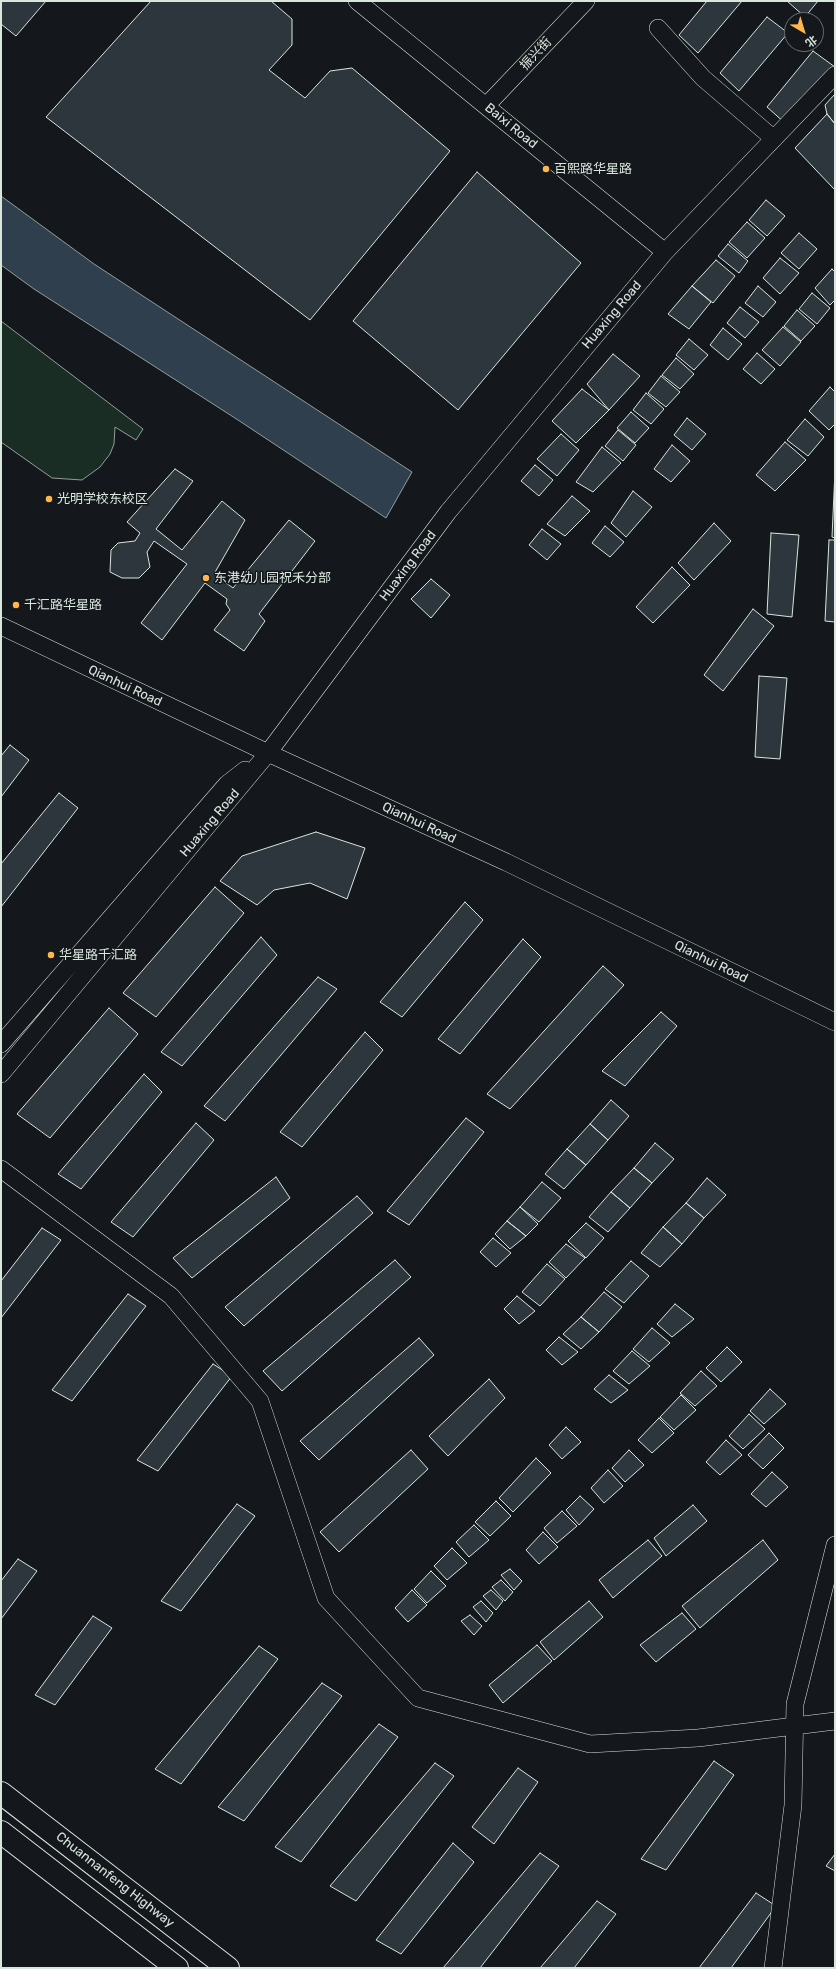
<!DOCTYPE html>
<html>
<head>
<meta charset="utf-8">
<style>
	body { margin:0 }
	#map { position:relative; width:836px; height:1969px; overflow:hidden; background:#14181c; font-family:Rubik,"Noto Sans SC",sans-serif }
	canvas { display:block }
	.frame { position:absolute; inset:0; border:2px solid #d8e6dc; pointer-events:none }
	.north { position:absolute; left:784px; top:12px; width:40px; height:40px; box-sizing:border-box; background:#14181c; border:1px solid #626a69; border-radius:50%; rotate:142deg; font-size:11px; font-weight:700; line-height:16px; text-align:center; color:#d8e6dc }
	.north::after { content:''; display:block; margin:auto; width:14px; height:18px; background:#ffb74d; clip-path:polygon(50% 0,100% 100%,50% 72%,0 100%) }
</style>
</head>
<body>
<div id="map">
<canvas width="836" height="1969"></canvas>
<div class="frame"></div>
<div class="north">北</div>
</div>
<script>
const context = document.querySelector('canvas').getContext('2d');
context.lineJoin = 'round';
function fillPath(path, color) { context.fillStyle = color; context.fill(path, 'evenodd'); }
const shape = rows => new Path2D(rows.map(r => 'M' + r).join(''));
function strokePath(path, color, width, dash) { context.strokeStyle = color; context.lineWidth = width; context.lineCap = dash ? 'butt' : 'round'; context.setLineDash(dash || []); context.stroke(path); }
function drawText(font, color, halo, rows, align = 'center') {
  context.font = font + ' Rubik,"Noto Sans SC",sans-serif'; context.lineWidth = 3; context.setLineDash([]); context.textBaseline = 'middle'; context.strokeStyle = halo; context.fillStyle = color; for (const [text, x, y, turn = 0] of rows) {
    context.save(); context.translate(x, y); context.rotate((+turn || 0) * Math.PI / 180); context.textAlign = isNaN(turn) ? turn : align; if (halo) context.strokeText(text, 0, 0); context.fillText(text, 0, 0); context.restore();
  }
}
const green = shape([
	[1,321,143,429,136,440,115,427,114,444,110,454,100,467,82,480,52,478,1,442,1,321]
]);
fillPath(green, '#1a2d24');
strokePath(green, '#939e99', 1);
const water = shape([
	[1,196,94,264,412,472,386,518,238,420,34,289,1,265,1,196]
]);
fillPath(water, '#2f3f4d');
strokePath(water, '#939e99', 1);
const building = shape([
	[1,1,46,1,16,36,1,24,1,1],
	[151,1,271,1,292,19,292,45,269,70,305,98,330,71,352,68,450,151,310,320,46,117,151,1],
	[707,1,742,1,698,53,679,35,707,1],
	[787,1,818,1,805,17,787,1],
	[767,17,788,33,739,91,720,73,767,17],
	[813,51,835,67,786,124,767,107,813,51],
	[835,94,835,124,827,114,825,105,835,94],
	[827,114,835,124,835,190,795,148,827,114],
	[477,172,581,263,458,410,353,321,477,172],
	[766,200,785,216,767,236,749,220,766,200],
	[747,222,765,238,747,258,729,242,747,222],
	[799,233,817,249,799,269,781,253,799,233],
	[728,244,748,261,739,273,718,256,728,244],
	[780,258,799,273,780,294,763,278,780,258],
	[716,260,735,276,713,303,692,286,716,260],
	[832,269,835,272,835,300,830,305,815,288,832,269],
	[692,286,711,302,689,329,668,314,692,286],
	[758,286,776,302,763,317,745,303,758,286],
	[812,293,830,308,817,324,799,309,812,293],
	[740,307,759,322,745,338,727,323,740,307],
	[797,310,815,326,801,341,784,326,797,310],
	[783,327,801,342,780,366,762,350,783,327],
	[723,328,742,344,728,360,710,345,723,328],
	[689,339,708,355,694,370,676,355,689,339],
	[757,353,775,369,761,384,743,369,757,353],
	[613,354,640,376,609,410,587,384,613,354],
	[676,358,694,374,680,389,662,375,676,358],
	[661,376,680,392,666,407,648,393,661,376],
	[830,387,835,392,835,424,829,430,809,411,830,387],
	[582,389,609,410,576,443,552,421,582,389],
	[646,393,664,409,651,424,633,410,646,393],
	[631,412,649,428,635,443,617,428,631,412],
	[687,418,706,434,692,450,674,435,687,418],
	[805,419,824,437,808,456,787,440,805,419],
	[618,430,636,445,623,461,605,446,618,430],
	[561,434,579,450,557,476,537,459,561,434],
	[785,442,806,460,775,491,756,475,785,442],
	[672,445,690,461,671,482,654,469,672,445],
	[602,447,621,463,593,492,576,482,602,447],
	[535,465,553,480,539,496,521,481,535,465],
	[175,469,193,481,156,529,182,550,222,501,245,520,214,574,233,588,289,520,315,541,259,614,265,621,244,651,214,630,230,610,226,604,227,599,205,583,162,640,141,623,187,564,154,541,147,552,150,567,139,578,122,578,110,572,111,550,118,543,135,541,140,533,127,522,175,469],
	[835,471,835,538,832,537,835,471],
	[633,491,652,507,626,537,611,523,633,491],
	[572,496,590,511,565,536,547,524,572,496],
	[714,523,731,541,694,580,678,563,714,523],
	[605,526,624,542,610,557,592,543,605,526],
	[542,529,561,544,547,560,529,545,542,529],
	[771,533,799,535,792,617,767,614,771,533],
	[829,540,835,540,835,622,825,621,829,540],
	[672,567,690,585,653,623,636,607,672,567],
	[431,579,450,595,431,618,411,599,431,579],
	[753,609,774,626,723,691,704,675,753,609],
	[759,676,787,678,780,759,755,757,759,676],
	[10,745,29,760,1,797,1,756,10,745],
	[59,793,78,808,1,907,1,864,59,793],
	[316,832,365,848,347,899,310,883,274,890,257,905,220,881,242,856,316,832],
	[215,887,244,913,156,1017,123,993,215,887],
	[465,902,483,920,402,1017,380,1002,465,902],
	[261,937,277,955,182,1066,161,1052,261,937],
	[523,939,541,957,460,1054,438,1039,523,939],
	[603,966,624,985,510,1109,487,1094,603,966],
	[318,977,337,989,225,1121,204,1106,318,977],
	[109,1008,138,1034,50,1138,17,1114,109,1008],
	[661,1012,677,1026,625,1086,602,1071,661,1012],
	[365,1032,383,1050,302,1147,280,1132,365,1032],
	[144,1074,162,1092,81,1189,58,1174,144,1074],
	[611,1100,629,1116,608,1140,590,1124,611,1100],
	[466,1118,484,1132,409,1225,387,1211,466,1118],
	[196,1123,214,1140,133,1237,111,1222,196,1123],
	[590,1124,608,1140,586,1165,567,1149,590,1124],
	[655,1143,674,1159,652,1183,634,1168,655,1143],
	[567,1149,586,1165,564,1189,545,1174,567,1149],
	[634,1168,652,1183,630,1208,611,1192,634,1168],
	[276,1177,290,1198,192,1278,173,1258,276,1177],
	[707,1178,726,1195,704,1218,686,1203,707,1178],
	[542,1182,561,1198,539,1222,520,1207,542,1182],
	[611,1192,630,1208,608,1232,589,1217,611,1192],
	[357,1196,373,1213,244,1326,225,1307,357,1196],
	[686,1203,704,1218,682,1244,663,1227,686,1203],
	[520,1207,538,1224,526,1236,507,1221,520,1207],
	[507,1221,526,1236,510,1249,495,1234,507,1221],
	[586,1223,604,1238,586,1258,568,1241,586,1223],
	[663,1227,682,1244,660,1267,641,1253,663,1227],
	[42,1228,61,1240,1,1318,1,1281,42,1228],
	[493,1238,511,1253,496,1267,480,1252,493,1238],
	[566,1244,585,1258,566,1278,549,1262,566,1244],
	[395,1260,411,1277,282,1391,263,1371,395,1260],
	[631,1261,649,1276,624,1303,605,1289,631,1261],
	[547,1264,565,1279,540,1306,522,1292,547,1264],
	[604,1292,622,1307,599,1332,581,1317,604,1292],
	[128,1294,146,1306,72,1401,52,1390,128,1294],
	[517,1296,535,1311,519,1324,504,1309,517,1296],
	[675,1304,694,1319,672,1337,657,1324,675,1304],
	[581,1317,599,1332,581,1349,563,1334,581,1317],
	[652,1328,670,1343,649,1362,633,1349,652,1328],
	[559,1337,578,1352,562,1365,546,1350,559,1337],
	[419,1338,434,1355,319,1460,300,1441,419,1338],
	[727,1347,742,1362,721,1382,706,1368,727,1347],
	[632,1351,650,1366,629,1384,613,1371,632,1351],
	[213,1364,232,1376,158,1471,137,1460,213,1364],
	[701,1371,717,1386,695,1406,680,1393,701,1371],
	[609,1375,628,1390,611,1403,594,1389,609,1375],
	[489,1379,505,1398,448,1456,429,1436,489,1379],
	[770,1389,786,1404,764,1424,750,1411,770,1389],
	[681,1395,696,1410,674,1430,660,1417,681,1395],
	[749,1414,765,1429,743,1449,729,1436,749,1414],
	[659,1418,674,1433,652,1453,638,1440,659,1418],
	[566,1427,581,1442,562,1459,549,1445,566,1427],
	[769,1433,784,1448,763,1469,748,1455,769,1433],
	[726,1440,742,1455,720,1475,706,1462,726,1440],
	[411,1450,428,1469,339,1552,320,1532,411,1450],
	[629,1450,644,1465,625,1482,612,1468,629,1450],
	[536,1458,551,1473,513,1512,499,1498,536,1458],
	[608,1470,623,1486,604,1503,591,1488,608,1470],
	[772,1472,788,1487,766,1507,751,1494,772,1472],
	[580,1496,594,1509,579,1525,566,1510,580,1496],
	[496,1501,511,1516,490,1536,475,1522,496,1501],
	[237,1504,255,1516,181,1611,161,1601,237,1504],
	[693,1505,707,1521,666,1556,654,1538,693,1505],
	[562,1511,577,1526,557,1543,544,1528,562,1511],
	[474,1525,489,1540,469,1557,456,1542,474,1525],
	[543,1532,558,1547,539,1564,526,1550,543,1532],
	[648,1540,662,1556,613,1598,599,1580,648,1540],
	[763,1540,778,1560,700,1628,682,1606,763,1540],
	[452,1548,467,1563,447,1580,434,1566,452,1548],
	[18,1559,37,1571,1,1619,1,1581,18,1559],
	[510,1569,522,1581,514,1590,501,1575,510,1569],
	[431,1571,446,1586,427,1603,414,1589,431,1571],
	[501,1580,513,1592,505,1601,492,1587,501,1580],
	[412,1590,427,1605,408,1622,395,1608,412,1590],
	[491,1590,503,1601,496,1610,483,1596,491,1590],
	[481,1601,493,1613,486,1622,473,1607,481,1601],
	[589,1601,603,1617,554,1660,540,1642,589,1601],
	[682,1613,696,1629,656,1662,640,1645,682,1613],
	[470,1615,482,1626,474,1635,461,1621,470,1615],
	[93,1616,112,1628,55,1705,35,1695,93,1616],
	[537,1645,552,1661,503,1703,489,1685,537,1645],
	[259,1646,278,1659,181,1784,155,1769,259,1646],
	[322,1683,342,1696,244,1821,218,1807,322,1683],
	[379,1724,398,1737,301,1862,275,1847,379,1724],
	[714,1761,734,1775,666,1870,641,1859,714,1761],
	[435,1763,454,1776,356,1901,330,1886,435,1763],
	[518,1768,538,1782,494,1844,472,1827,518,1768],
	[453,1843,474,1862,401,1954,376,1940,453,1843],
	[540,1853,559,1866,480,1968,443,1968,540,1853],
	[835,1854,835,1871,826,1866,835,1854],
	[756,1893,776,1906,731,1968,699,1968,756,1893],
	[597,1901,616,1914,574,1968,540,1968,597,1901]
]);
fillPath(building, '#2c363c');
strokePath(building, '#d8e6dc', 1);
const minor = shape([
	[357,1,665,252],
	[658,28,703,78,774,139],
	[486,106,586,1],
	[1,626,268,753,506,862,835,1022],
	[1,1044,227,784,245,770],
	[1,1074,268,753,448,512,665,252,835,75],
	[1,1169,171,1296,260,1401,326,1598,418,1698,590,1744,698,1738,835,1721],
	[773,1968,793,1805,795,1704,835,1545]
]);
const major = shape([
	[1,1793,228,1968],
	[1,1832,177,1968]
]);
strokePath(minor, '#d8e6dc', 18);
strokePath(major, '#d8e6dc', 24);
strokePath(minor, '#14181c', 17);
strokePath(major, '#14181c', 22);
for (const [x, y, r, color] of [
	[546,169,4,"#ffb74d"],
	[49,499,4,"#ffb74d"],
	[206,578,4,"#ffb74d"],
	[16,605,4,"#ffb74d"],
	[51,955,4,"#ffb74d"]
]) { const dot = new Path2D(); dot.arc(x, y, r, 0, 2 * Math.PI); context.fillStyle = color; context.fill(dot); strokePath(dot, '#14181c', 1.5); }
drawText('13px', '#d8e6dc', '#14181c', [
	["振兴街",536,54,-47],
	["Baixi Road",511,126,39],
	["Huaxing Road",612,315,-50],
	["Huaxing Road",408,566,-53],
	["Qianhui Road",125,686,25],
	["Huaxing Road",210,823,-50],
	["Qianhui Road",419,823,25],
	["Qianhui Road",711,962,26],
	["Chuannanfeng Highway",115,1880,38]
]);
drawText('13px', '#d8e6dc', '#14181c', [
	["百熙路华星路",554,169],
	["光明学校东校区",57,499],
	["东港幼儿园祝禾分部",214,578],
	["千汇路华星路",24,605],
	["华星路千汇路",59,955]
], 'left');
</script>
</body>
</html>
